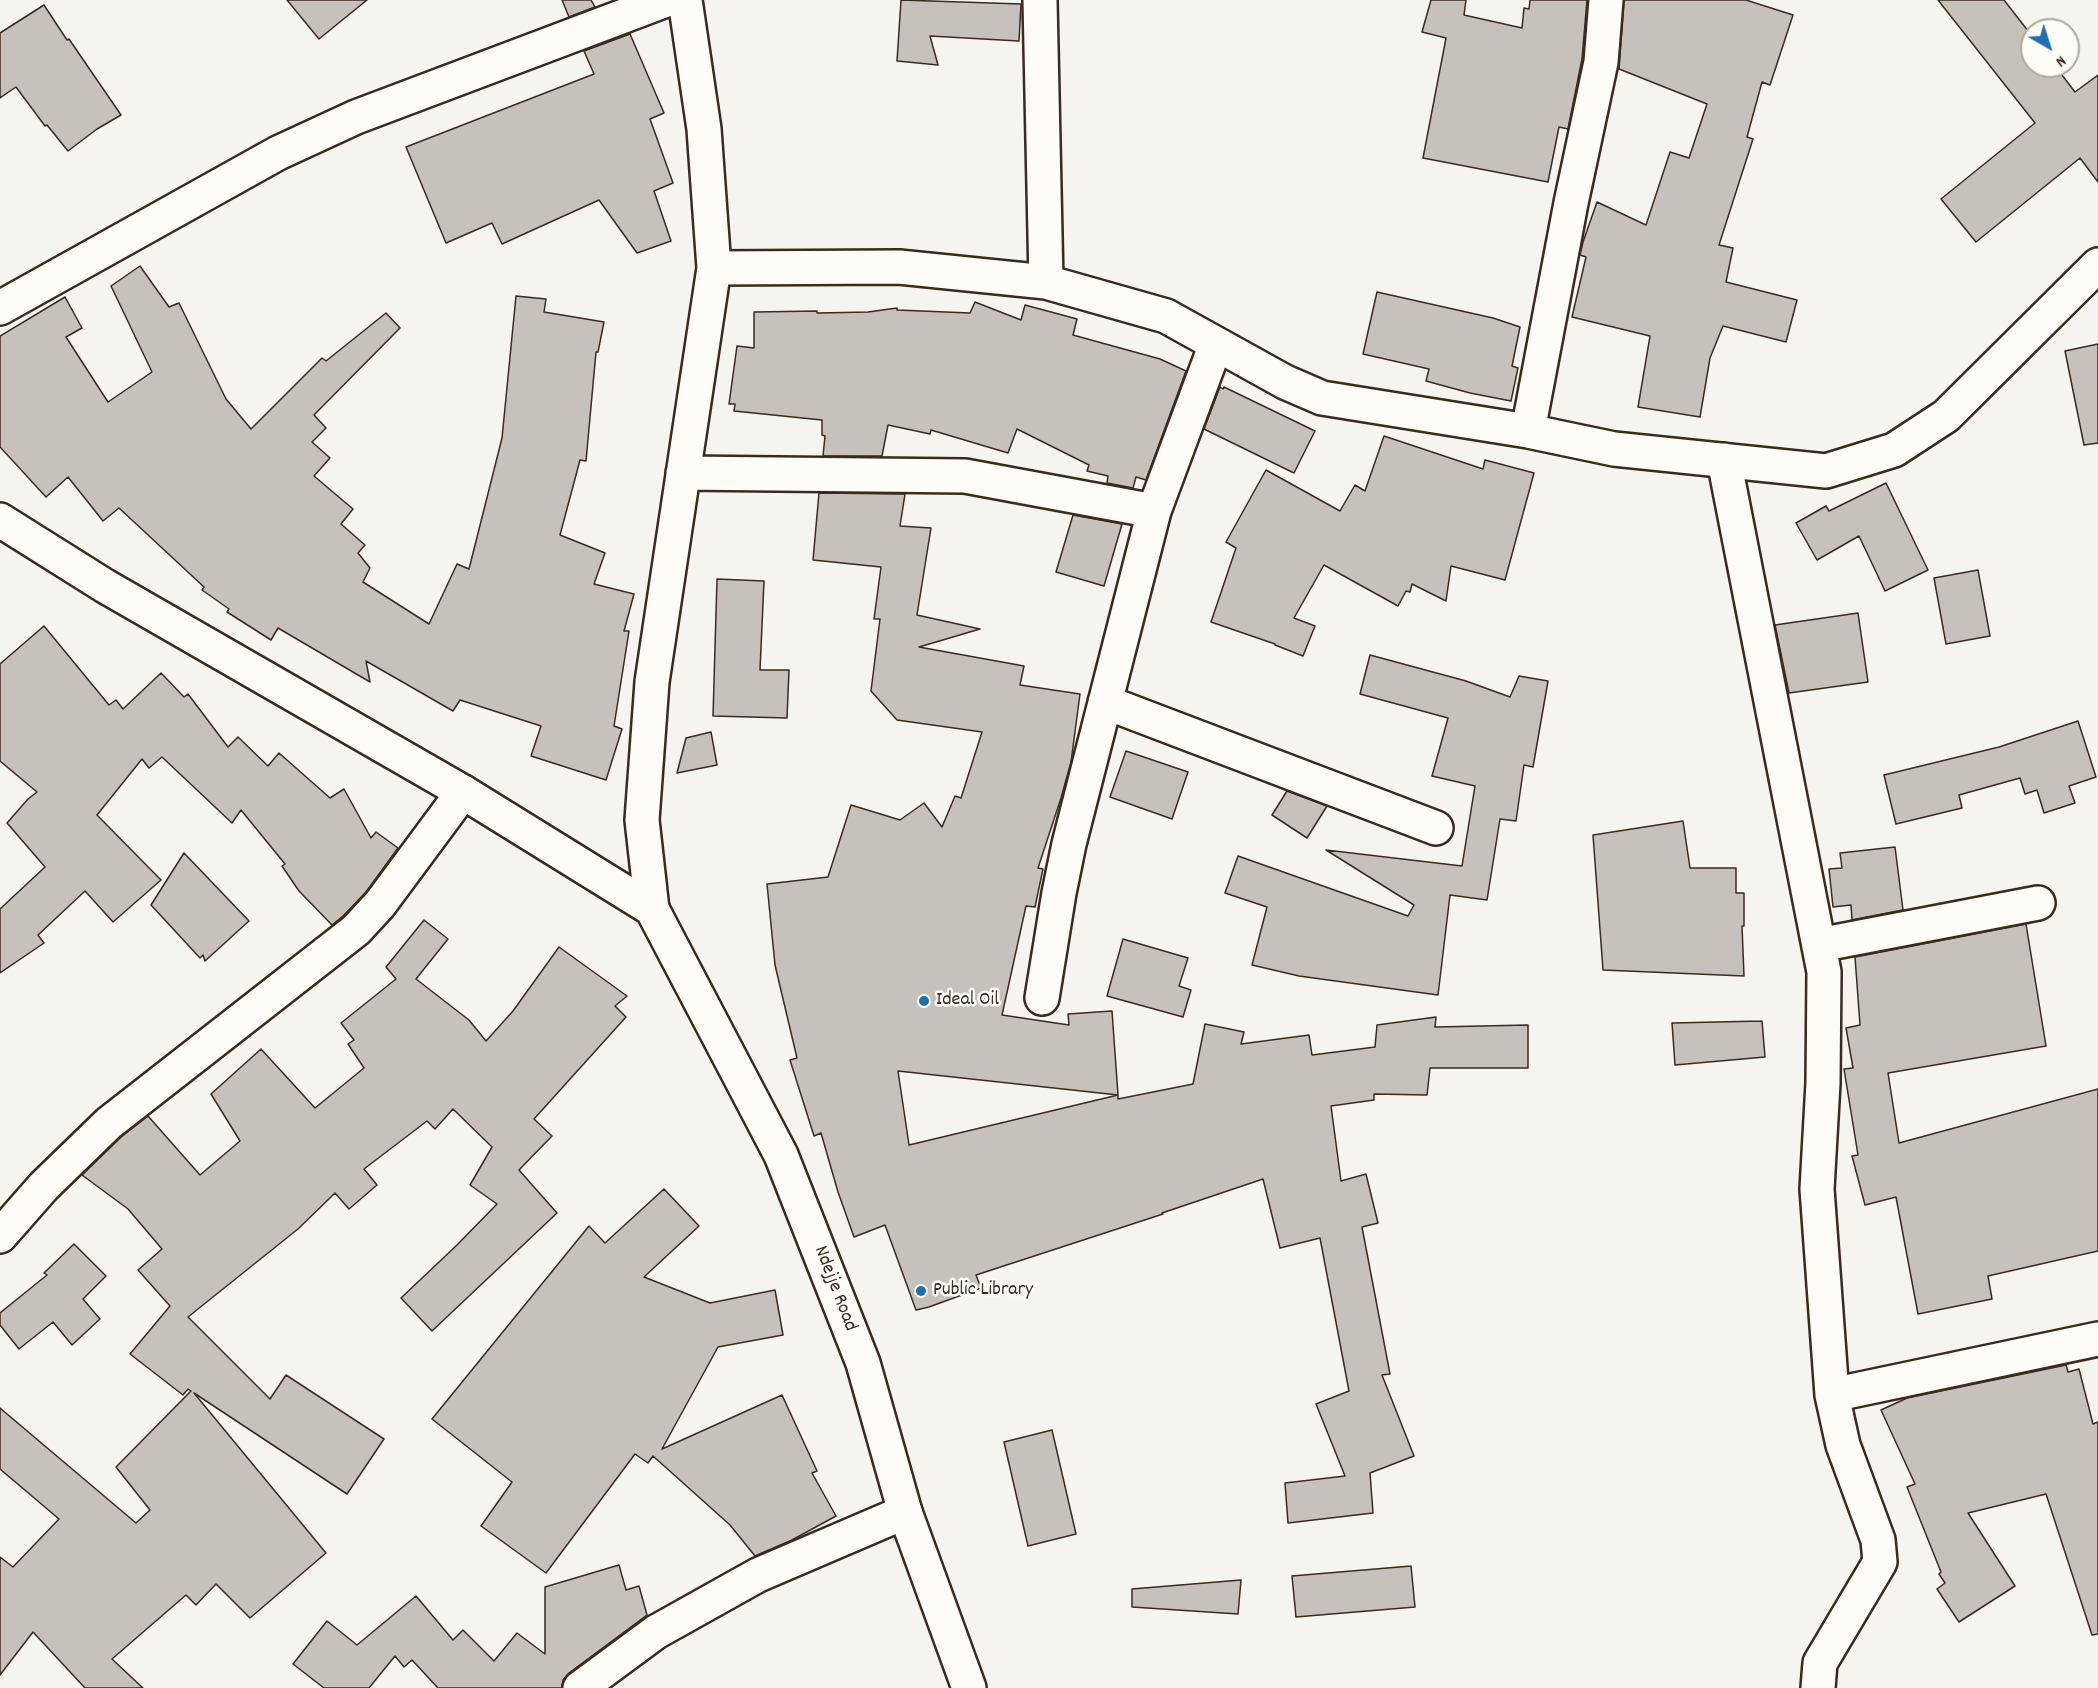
<!DOCTYPE html>
<html>
<head>
<meta charset="utf-8">
<style>
	body { margin:0 }
	#map { position:relative; width:2098px; height:1688px; overflow:hidden; background:#f5f4ee; font-family:Dekko,sans-serif }
	canvas { display:block }
	.north { position:absolute; left:2020px; top:18px; width:60px; height:60px; box-sizing:border-box; background:#fdfcf7; border:2px solid #afa8a0; border-radius:50%; rotate:141deg; font-size:16px; font-weight:700; line-height:24px; text-align:center; color:#3b2a1e }
	.north::after { content:''; display:block; margin:auto; width:21px; height:27px; background:#1f6fb2; clip-path:polygon(50% 0,100% 100%,50% 72%,0 100%) }
</style>
</head>
<body>
<div id="map">
<canvas width="2098" height="1688"></canvas>
<div class="north">N</div>
</div>
<script>
const context = document.querySelector('canvas').getContext('2d');
context.lineJoin = 'round';
function fillPath(path, color) { context.fillStyle = color; context.fill(path, 'evenodd'); }
const shape = rows => new Path2D(rows.map(r => 'M' + r).join(''));
function strokePath(path, color, width, dash) { context.strokeStyle = color; context.lineWidth = width; context.lineCap = dash ? 'butt' : 'round'; context.setLineDash(dash || []); context.stroke(path); }
function drawText(font, color, halo, rows, align = 'center') {
  context.font = font + ' Dekko,sans-serif'; context.lineWidth = 5; context.setLineDash([]); context.textBaseline = 'middle'; context.strokeStyle = halo; context.fillStyle = color; for (const [text, x, y, turn = 0] of rows) {
    context.save(); context.translate(x, y); context.rotate((+turn || 0) * Math.PI / 180); context.textAlign = isNaN(turn) ? turn : align; if (halo) context.strokeText(text, 0, 0); context.fillText(text, 0, 0); context.restore();
  }
}
const building = shape([
	[287,0,367,0,319,39,287,0],
	[562,0,591,0,595,7,569,17,562,0],
	[901,0,1021,4,1019,41,930,36,938,65,897,61,901,0],
	[1431,0,1466,0,1464,15,1522,28,1524,8,1529,9,1530,0,1587,0,1582,59,1568,129,1559,127,1548,182,1423,158,1446,38,1422,32,1431,0],
	[1624,0,1746,0,1793,15,1770,85,1762,82,1747,137,1753,139,1719,245,1733,248,1726,282,1797,300,1786,342,1723,326,1710,358,1700,417,1638,407,1650,336,1572,317,1586,257,1580,255,1583,242,1597,202,1646,225,1670,152,1689,158,1707,104,1619,69,1624,0],
	[1938,0,2004,0,2032,36,2032,66,2055,66,2075,92,2098,75,2098,182,2080,158,1976,242,1941,199,2035,123,1938,0],
	[44,5,67,40,69,39,121,115,97,129,68,151,47,125,45,126,16,87,0,98,0,33,44,5],
	[630,34,664,113,650,119,673,183,654,191,671,241,637,253,599,200,502,244,492,223,446,243,406,147,594,74,584,51,630,34],
	[140,266,169,307,179,303,226,399,251,429,322,358,326,361,386,313,400,328,314,415,326,428,312,442,330,458,314,476,353,509,341,524,365,545,358,553,370,568,363,582,429,624,457,564,469,569,502,438,516,296,546,299,544,312,604,322,598,352,596,352,586,461,580,460,560,535,605,553,594,584,634,594,624,631,629,631,614,726,622,729,606,780,531,756,541,726,460,700,453,711,366,661,370,682,278,628,271,640,227,612,229,609,202,590,204,587,119,508,103,521,68,477,46,497,0,447,0,336,65,297,82,328,66,337,108,402,152,372,111,286,140,266],
	[1377,292,1493,318,1520,327,1512,366,1518,368,1511,401,1470,393,1426,381,1429,369,1363,354,1377,292],
	[975,302,1021,320,1025,305,1077,319,1073,335,1160,359,1186,371,1146,480,1136,477,1133,488,1107,483,1108,476,1087,471,1089,465,1017,429,1008,453,931,430,930,434,888,425,882,456,823,456,825,436,822,435,822,420,734,411,735,404,729,404,737,346,754,348,754,312,817,311,817,313,868,312,897,308,897,310,970,313,975,302],
	[2098,344,2098,443,2084,445,2065,351,2098,344],
	[1220,387,1223,389,1224,387,1315,431,1294,473,1204,429,1220,387],
	[1384,436,1483,469,1485,460,1534,473,1505,580,1451,566,1446,601,1412,584,1410,592,1406,591,1398,606,1324,565,1294,618,1315,626,1303,656,1275,645,1275,644,1211,622,1236,548,1226,542,1266,470,1340,511,1355,485,1365,491,1384,436],
	[1886,483,1928,570,1885,591,1859,536,1817,560,1796,523,1826,506,1829,511,1886,483],
	[819,493,905,494,900,526,931,528,917,615,980,629,919,647,1024,666,1020,685,1080,694,1071,762,1061,798,1038,868,1043,869,1035,907,1026,906,1002,1015,1069,1025,1068,1014,1112,1011,1118,1095,898,1071,909,1145,1118,1095,1118,1099,1193,1084,1205,1024,1244,1032,1241,1044,1309,1035,1312,1055,1375,1047,1377,1025,1436,1017,1435,1027,1528,1025,1528,1068,1430,1068,1427,1095,1374,1094,1374,1100,1331,1106,1341,1181,1366,1174,1378,1223,1362,1227,1390,1374,1382,1375,1414,1456,1370,1473,1373,1513,1288,1523,1285,1483,1345,1476,1316,1404,1349,1391,1320,1238,1280,1248,1263,1179,1162,1213,1163,1214,976,1275,981,1288,929,1307,916,1310,885,1225,854,1237,838,1192,821,1133,814,1136,790,1060,797,1058,775,965,767,884,828,877,851,805,900,820,924,803,942,827,955,796,961,798,982,732,897,720,871,691,880,619,874,619,881,567,813,560,819,493],
	[1073,515,1122,524,1104,586,1056,572,1073,515],
	[1978,570,1990,636,1946,644,1934,578,1978,570],
	[717,579,764,581,760,670,789,670,787,718,713,716,717,579],
	[1858,613,1868,682,1789,693,1775,625,1858,613],
	[44,626,109,705,116,700,123,709,161,673,184,697,188,694,228,747,238,737,268,766,279,753,330,798,344,789,371,838,376,832,398,848,366,892,343,916,332,925,299,891,282,866,285,864,241,810,232,823,162,757,149,768,142,759,97,815,161,880,113,922,85,891,38,935,44,943,0,973,0,909,45,867,7,823,28,799,37,792,0,761,0,664,44,626],
	[1370,655,1466,681,1510,697,1519,676,1548,681,1533,767,1524,765,1516,821,1500,819,1487,900,1450,895,1438,995,1299,976,1252,965,1267,907,1225,893,1238,856,1408,916,1414,905,1326,850,1462,866,1475,786,1432,776,1448,718,1360,694,1370,655],
	[2078,721,2096,777,2069,786,2075,803,2044,813,2037,790,2025,794,2020,778,1959,795,1962,808,1896,824,1884,775,1999,747,2078,721],
	[711,732,717,765,677,773,686,738,711,732],
	[1126,751,1188,772,1172,819,1110,797,1126,751],
	[1287,791,1327,806,1307,838,1272,815,1287,791],
	[1683,821,1690,868,1736,868,1736,893,1744,893,1744,926,1742,926,1744,976,1603,970,1593,835,1683,821],
	[1895,847,1903,910,1852,920,1851,905,1833,907,1829,869,1842,868,1840,853,1895,847],
	[184,853,249,921,205,961,203,955,200,958,151,905,184,853],
	[424,920,448,939,416,979,469,1020,486,1041,513,1011,559,947,627,996,615,1006,626,1017,534,1119,552,1136,519,1170,557,1213,432,1331,401,1298,457,1245,497,1204,470,1185,492,1147,453,1109,435,1129,427,1121,364,1169,377,1185,349,1209,335,1193,298,1229,188,1317,270,1399,286,1375,384,1439,347,1494,194,1393,326,1553,250,1618,216,1584,196,1605,186,1595,112,1659,143,1688,85,1688,33,1632,0,1675,0,1557,13,1567,59,1519,0,1469,0,1408,136,1523,150,1510,116,1467,191,1391,188,1389,183,1395,130,1354,170,1306,138,1270,162,1249,128,1209,82,1175,121,1137,148,1116,200,1175,240,1141,211,1094,261,1049,315,1108,364,1068,348,1044,354,1040,341,1023,396,979,386,967,424,920],
	[2026,924,2046,1046,1888,1073,1899,1143,2098,1089,2098,1251,1988,1276,1992,1299,1918,1314,1896,1197,1865,1205,1852,1156,1858,1155,1844,1069,1853,1068,1846,1028,1860,1025,1855,957,2026,924],
	[1123,939,1188,958,1179,986,1191,990,1183,1017,1107,996,1123,939],
	[1762,1021,1765,1057,1675,1065,1672,1023,1762,1021],
	[664,1189,699,1226,644,1277,710,1303,775,1290,783,1335,718,1347,662,1449,782,1395,817,1471,812,1473,836,1516,792,1540,755,1556,730,1525,653,1456,648,1463,635,1454,546,1573,481,1526,512,1482,432,1419,589,1226,605,1243,664,1189],
	[74,1244,106,1276,83,1299,100,1319,72,1345,53,1322,19,1349,0,1325,0,1313,47,1275,44,1273,74,1244],
	[2066,1365,2068,1372,2079,1369,2093,1424,2098,1422,2098,1634,2092,1635,2046,1494,1968,1513,2015,1586,1959,1622,1937,1589,1945,1583,1939,1574,1941,1572,1907,1487,1915,1484,1881,1410,1907,1398,2066,1365],
	[1052,1430,1076,1534,1028,1546,1004,1442,1052,1430],
	[619,1565,626,1590,639,1586,647,1615,569,1673,563,1680,562,1688,438,1688,412,1660,404,1667,395,1656,369,1688,324,1688,293,1664,327,1621,357,1645,416,1596,453,1640,463,1630,494,1661,517,1633,545,1654,545,1587,619,1565],
	[1411,1566,1415,1607,1296,1617,1292,1576,1411,1566],
	[1241,1580,1238,1614,1132,1607,1132,1589,1241,1580]
]);
fillPath(building, '#c7c1bb');
strokePath(building, '#3b2a1e', 1.5);
const minor = shape([
	[1040,0,1046,282],
	[714,268,899,267,1046,282,1166,316,1285,382,1322,398,1528,431,1614,449,1826,471,1894,450,1946,416,2098,265],
	[0,308,278,153,356,117,666,0],
	[1528,431,1571,203,1601,62,1606,0],
	[1724,460,1824,972,1823,1083,1817,1189,1832,1395,1843,1445,1878,1540,1880,1562,1820,1663,1818,1688],
	[683,473,965,476,1154,511],
	[1105,702,1436,828],
	[652,909,642,820,652,682,714,268,704,129,685,0],
	[1819,945,2038,903],
	[1042,998,1059,893,1069,844,1154,511,1216,344],
	[0,1236,44,1186,109,1123,356,930,380,904,463,792],
	[1832,1395,2098,1339],
	[580,1688,656,1632,758,1575,905,1512]
]);
const tertiary = shape([
	[0,520,105,586,463,792,652,909,781,1155,863,1363,905,1512,969,1688]
]);
strokePath(minor, '#3b2a1e', 38);
strokePath(tertiary, '#3b2a1e', 38);
strokePath(minor, '#fdfcf7', 33);
strokePath(tertiary, '#fdfcf7', 33);
for (const [x, y, r, color] of [
	[924,1001,6,"#1f6fb2"],
	[921,1291,6,"#1f6fb2"]
]) { const dot = new Path2D(); dot.arc(x, y, r, 0, 2 * Math.PI); context.fillStyle = color; context.fill(dot); strokePath(dot, '#fdfcf7', 2); }
drawText('20px', '#3b2a1e', '#fdfcf7', [
	["Ideal Oil",936,1001],
	["Public Library",933,1291]
], 'left');
drawText('20px', '#3b2a1e', '#fdfcf7', [
	["Ndejje Road",834,1289,69]
]);
</script>
</body>
</html>
